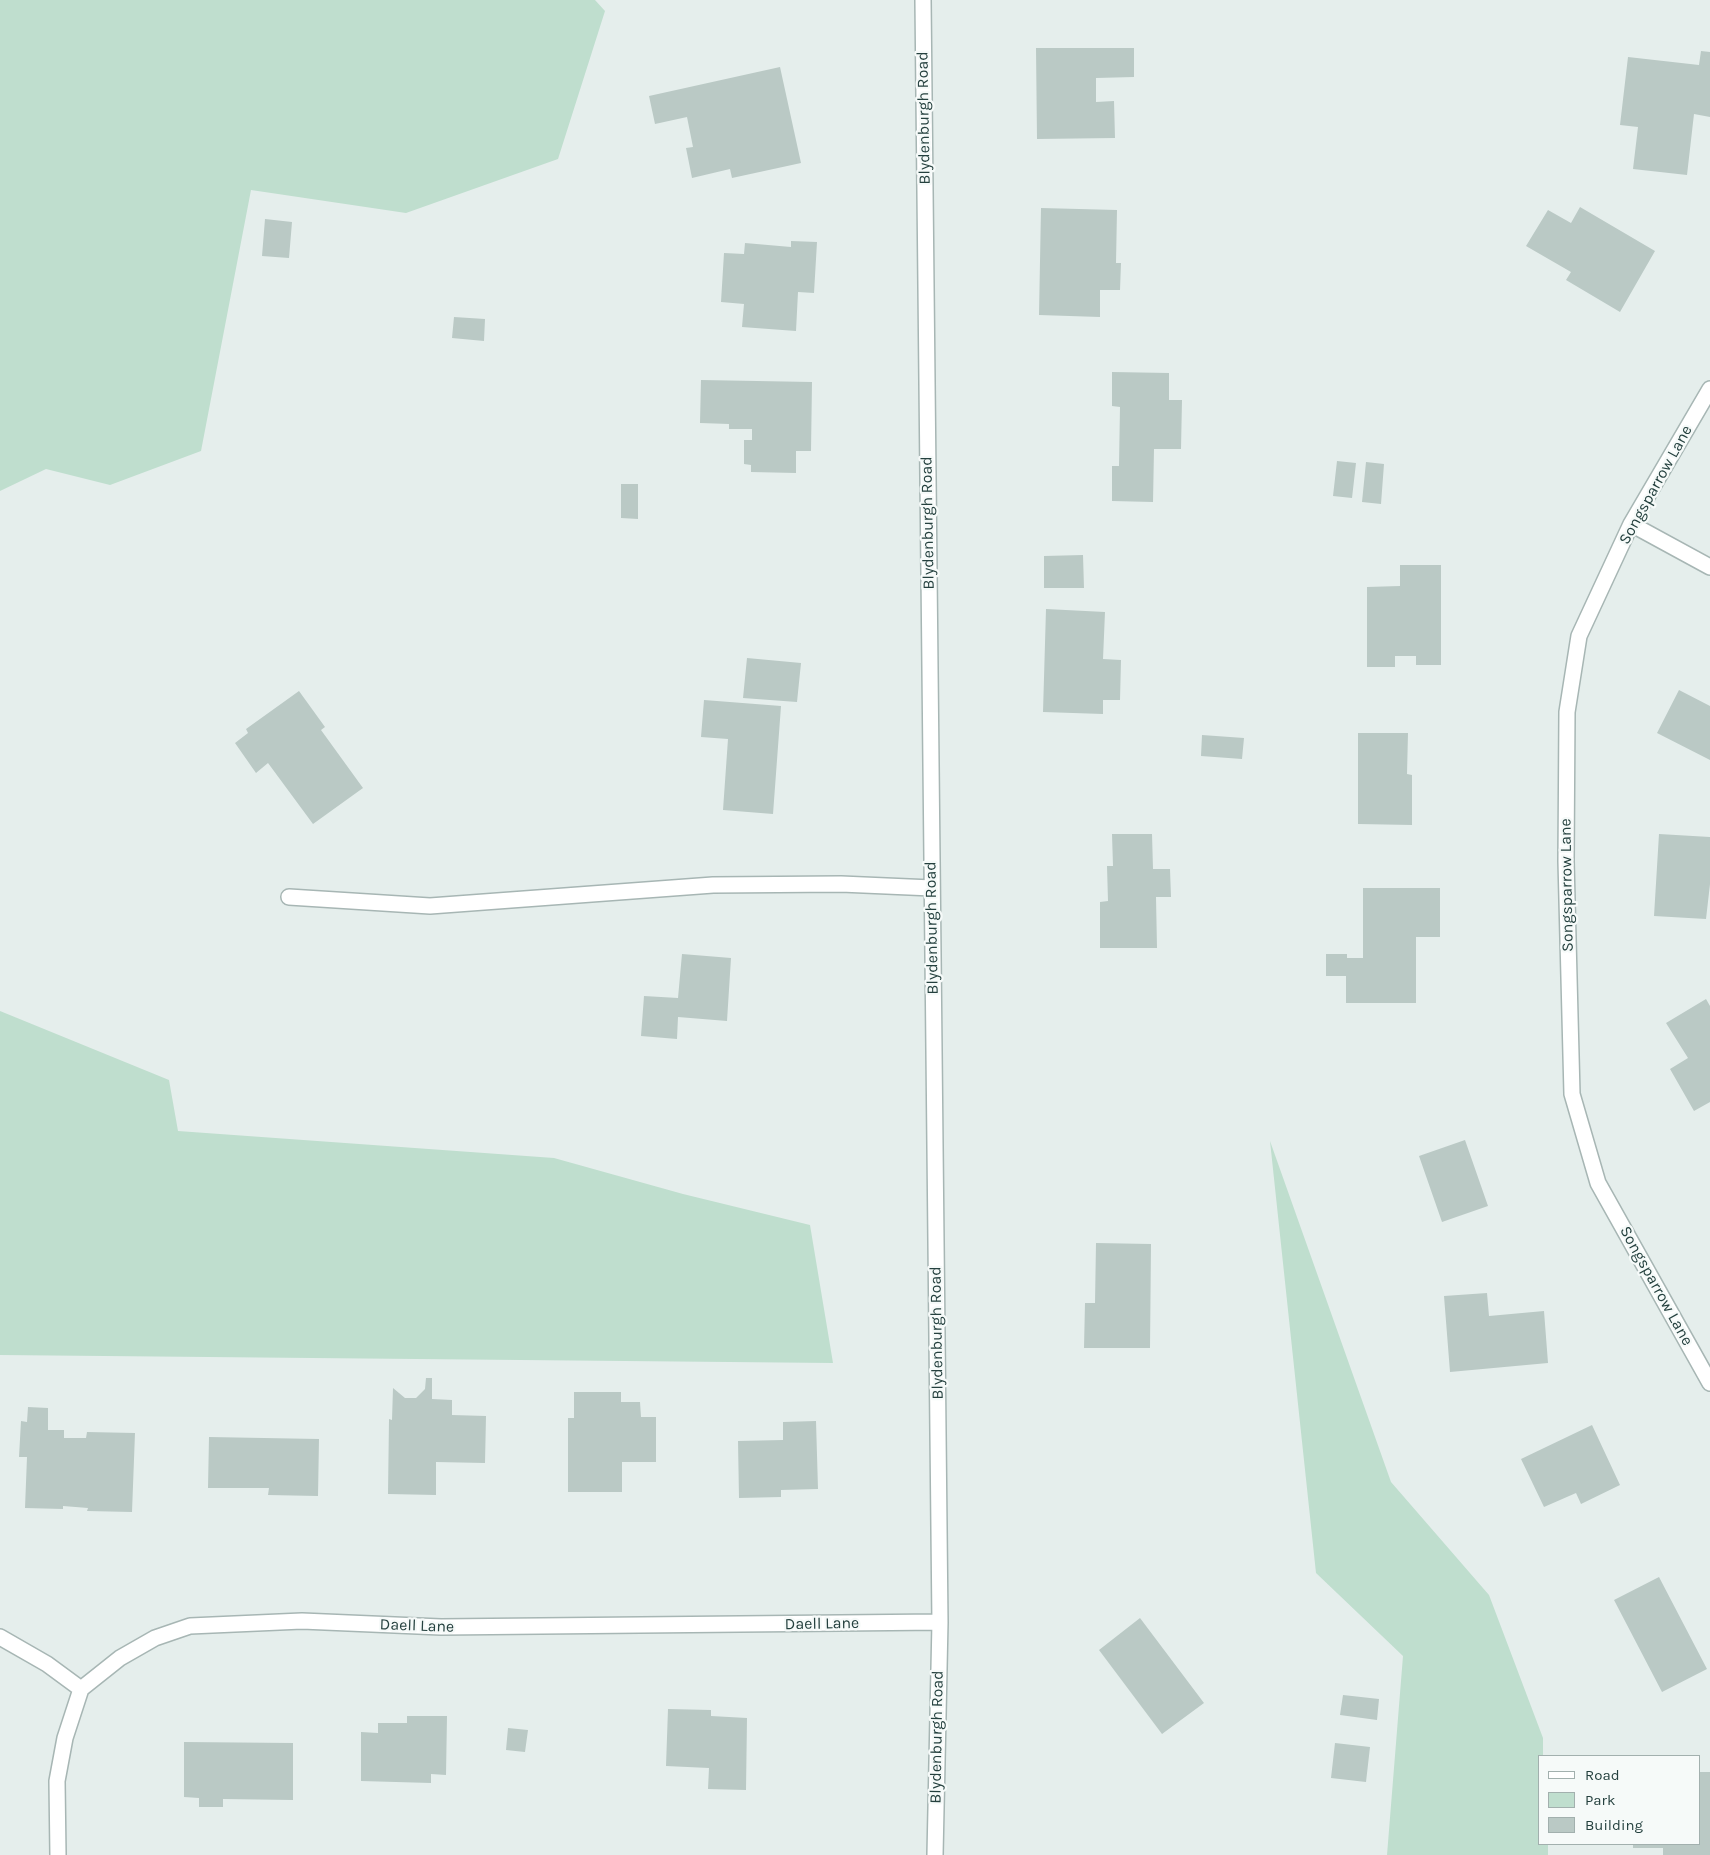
<!DOCTYPE html>
<html>
<head>
<meta charset="utf-8">
<style>
	body { margin:0 }
	#map { position:relative; width:1710px; height:1855px; overflow:hidden; background:#e5eeec; font-family:Karla,sans-serif }
	canvas { display:block }
	.legend { position:absolute; left:1538px; top:1755px; width:162px; height:90px; box-sizing:border-box; background:#f6faf9; border:1px solid #a2b0ae; margin:0; padding:6px 9px; list-style:none; font-size:15px; color:#24403e }
	.legend li { display:flex; align-items:center; gap:10px; height:25px }
	.legend b { width:25px; border:1px solid #a2b0ae }
</style>
</head>
<body>
<div id="map">
<canvas width="1710" height="1855"></canvas>
<ul class="legend">
<li><b style="height:6px;background:#fff"></b>Road</li>
<li><b style="height:14px;background:#bfdece"></b>Park</li>
<li><b style="height:14px;background:#bac9c5"></b>Building</li>
</ul>
</div>
<script>
const context = document.querySelector('canvas').getContext('2d');
context.lineJoin = 'round';
function fillPath(path, color) { context.fillStyle = color; context.fill(path, 'evenodd'); }
const shape = rows => new Path2D(rows.map(r => 'M' + r).join(''));
function strokePath(path, color, width, dash) { context.strokeStyle = color; context.lineWidth = width; context.lineCap = dash ? 'butt' : 'round'; context.setLineDash(dash || []); context.stroke(path); }
function drawText(font, color, halo, rows, align = 'center') {
  context.font = font + ' Karla,sans-serif'; context.lineWidth = 4.5; context.setLineDash([]); context.textBaseline = 'middle'; context.strokeStyle = halo; context.fillStyle = color; for (const [text, x, y, turn = 0] of rows) {
    context.save(); context.translate(x, y); context.rotate((+turn || 0) * Math.PI / 180); context.textAlign = isNaN(turn) ? turn : align; if (halo) context.strokeText(text, 0, 0); context.fillText(text, 0, 0); context.restore();
  }
}
fillPath(shape([
	[0,0,595,0,605,11,558,159,406,213,251,190,201,451,110,485,46,469,0,491],
	[0,1011,169,1080,178,1131,554,1158,683,1194,810,1225,833,1363,0,1355],
	[1270,1141,1391,1482,1489,1595,1543,1738,1543,1756,1539,1756,1539,1844,1548,1844,1548,1855,1387,1855,1403,1656,1316,1573]
]), '#bfdece');
fillPath(shape([
	[1036,48,1134,48,1134,77,1096,78,1096,102,1114,101,1115,138,1037,139],
	[1701,51,1710,52,1710,117,1694,114,1687,175,1633,169,1638,127,1620,125,1628,57,1699,65],
	[780,67,801,163,732,178,730,169,692,178,686,148,693,147,687,117,655,124,649,96],
	[1580,207,1655,251,1620,312,1566,280,1571,272,1526,246,1548,210,1571,223],
	[1041,208,1117,210,1116,263,1121,263,1120,290,1100,290,1100,317,1039,315],
	[265,219,292,222,289,258,262,256],
	[791,241,817,242,814,293,798,292,796,331,742,327,744,304,721,302,724,253,744,254,745,243,791,247],
	[454,317,485,319,484,341,452,338],
	[1112,372,1169,373,1169,400,1182,400,1181,449,1154,449,1153,502,1112,501,1112,466,1119,466,1120,407,1112,406],
	[701,380,812,382,811,451,796,451,796,473,751,472,751,465,744,464,744,440,752,440,752,429,729,429,729,424,700,423],
	[1337,461,1356,463,1352,498,1333,496],
	[1366,462,1384,464,1381,504,1362,502],
	[621,484,638,484,638,519,621,518],
	[1083,555,1084,588,1044,588,1044,556],
	[1400,565,1441,565,1441,665,1416,665,1416,656,1395,656,1395,667,1367,667,1367,587,1400,586],
	[1046,609,1105,612,1103,659,1121,660,1120,700,1103,700,1103,714,1043,712],
	[747,658,801,663,797,702,743,698],
	[1679,690,1710,706,1710,760,1657,733],
	[299,691,325,727,321,730,363,788,313,824,268,763,256,773,235,743,248,733,246,729],
	[704,700,781,706,773,814,723,810,728,739,701,737],
	[1358,733,1408,733,1407,774,1412,775,1412,825,1358,824],
	[1202,735,1244,738,1242,759,1201,756],
	[1112,834,1152,834,1153,869,1170,869,1171,897,1156,897,1157,948,1100,948,1100,902,1108,901,1107,866,1113,866],
	[1659,834,1710,837,1710,884,1706,919,1654,916],
	[1363,888,1440,888,1440,937,1416,937,1416,1003,1346,1003,1346,976,1326,976,1326,954,1347,954,1347,958,1363,958],
	[682,954,731,958,727,1021,678,1017,677,1039,641,1036,644,996,678,998],
	[1706,999,1710,1006,1710,1102,1694,1111,1670,1069,1688,1058,1666,1023],
	[1465,1140,1488,1206,1442,1222,1419,1156],
	[1096,1243,1151,1244,1150,1348,1084,1348,1085,1303,1095,1303],
	[1487,1293,1489,1316,1544,1311,1548,1363,1450,1372,1444,1296],
	[426,1378,432,1378,432,1399,452,1400,452,1415,486,1416,485,1463,436,1462,436,1495,388,1494,389,1419,392,1420,393,1388,405,1398,416,1398,425,1389],
	[574,1392,621,1392,621,1402,640,1402,641,1417,656,1417,656,1462,622,1462,622,1492,568,1492,568,1418,574,1418],
	[28,1407,48,1408,48,1430,64,1430,64,1438,86,1438,87,1432,135,1433,132,1512,87,1511,88,1508,63,1506,63,1509,25,1508,27,1457,19,1457,21,1421,27,1422],
	[816,1421,818,1489,781,1490,781,1497,739,1498,738,1441,783,1440,783,1422],
	[1592,1425,1620,1485,1581,1504,1576,1493,1544,1507,1521,1459],
	[209,1437,319,1439,318,1496,268,1495,269,1488,208,1488],
	[1659,1577,1707,1669,1662,1692,1614,1600],
	[1140,1618,1204,1703,1162,1734,1099,1650],
	[1343,1695,1379,1699,1377,1720,1340,1715],
	[668,1709,711,1710,711,1716,747,1718,746,1790,708,1789,709,1768,666,1766],
	[407,1716,447,1716,446,1775,431,1774,431,1783,361,1781,361,1732,378,1733,378,1723,407,1723],
	[508,1728,528,1730,525,1752,506,1750],
	[184,1742,293,1743,293,1800,223,1799,223,1807,199,1807,199,1798,184,1797],
	[1335,1743,1370,1747,1366,1782,1331,1778],
	[1699,1772,1710,1772,1710,1855,1663,1855,1663,1848,1633,1848,1633,1844,1699,1844]
]), '#bac9c5');
const minor = shape([
	[923,0,940,1622,935,1855],
	[1710,389,1631,524,1579,636,1567,712,1566,861,1572,1094,1598,1183,1710,1383],
	[1631,524,1710,567],
	[289,897,430,906,713,885,841,884,932,888],
	[0,1637,47,1664,81,1689],
	[58,1855,57,1781,65,1738,81,1689,120,1658,155,1638,190,1626,302,1621,441,1627,940,1622]
]);
strokePath(minor, '#a7b6b4', 18);
strokePath(minor, '#fff', 15);
drawText('16px', '#24403e', '#f6faf9', [
	["Blydenburgh Road",924,118,-91],
	["Songsparrow Lane",1656,485,-61],
	["Blydenburgh Road",928,523,-91],
	["Songsparrow Lane",1567,885,-91],
	["Blydenburgh Road",932,928,-91],
	["Songsparrow Lane",1656,1286,61],
	["Blydenburgh Road",937,1333,-91],
	["Daell Lane",822,1624,-1],
	["Daell Lane",417,1626,2],
	["Blydenburgh Road",937,1737,-89]
]);
</script>
</body>
</html>
